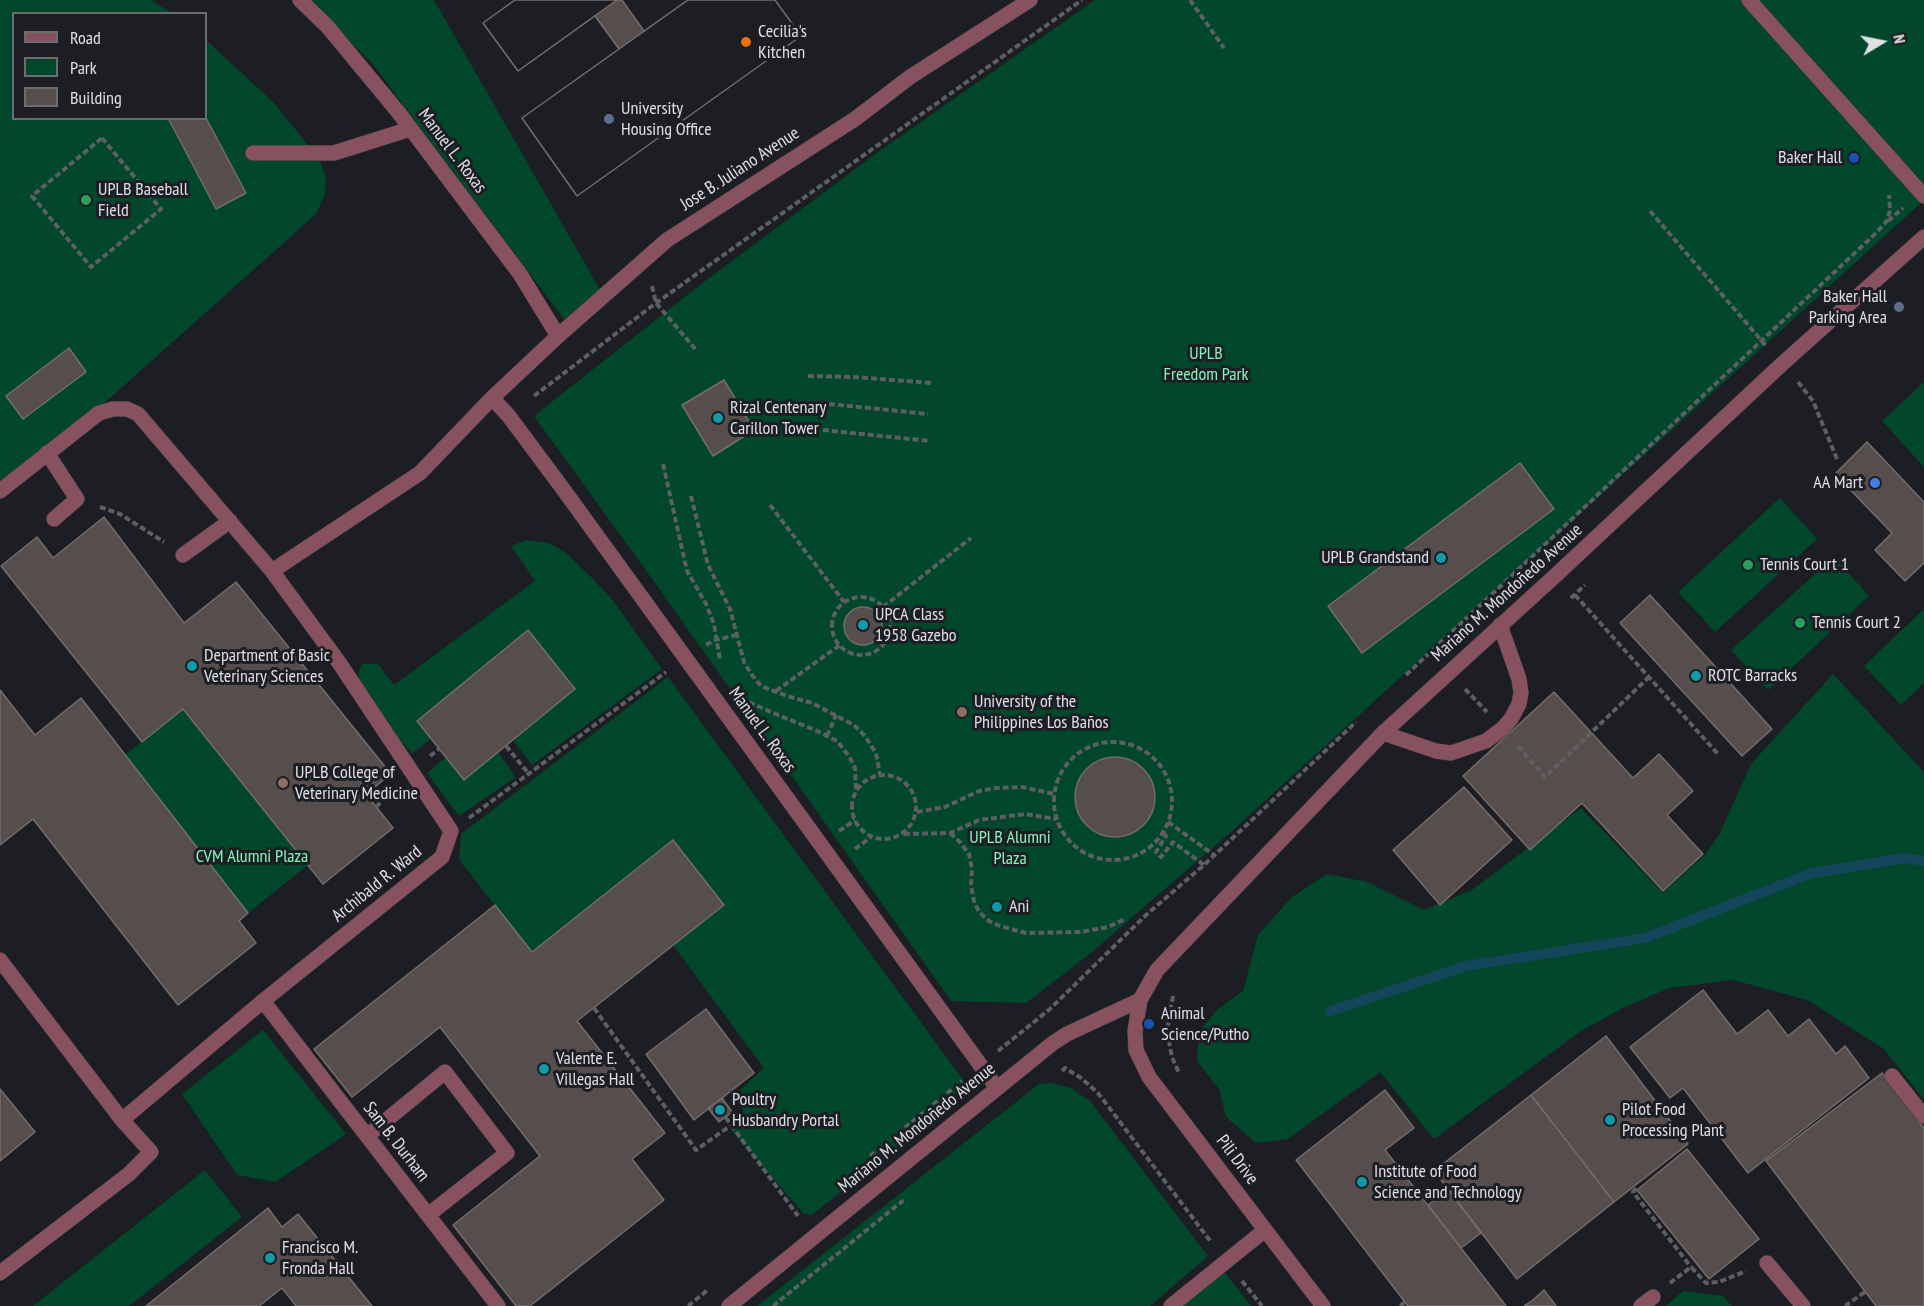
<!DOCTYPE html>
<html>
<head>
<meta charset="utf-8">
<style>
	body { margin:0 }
	#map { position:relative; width:1924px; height:1306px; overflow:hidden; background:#1c1e23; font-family:"PT Sans Narrow",sans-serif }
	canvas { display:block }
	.legend { position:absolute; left:12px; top:12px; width:195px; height:108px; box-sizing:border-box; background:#1c1e23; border:2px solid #6a6c70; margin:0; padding:8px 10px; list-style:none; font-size:18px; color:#dee0e4 }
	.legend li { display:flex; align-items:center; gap:12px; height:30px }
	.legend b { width:30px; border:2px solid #6a6c70 }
	.north { position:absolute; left:1852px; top:12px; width:60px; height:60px; -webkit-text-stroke:4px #1c1e23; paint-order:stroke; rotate:80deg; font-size:16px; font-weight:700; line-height:24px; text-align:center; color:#dee0e4 }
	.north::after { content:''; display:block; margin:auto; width:21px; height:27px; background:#dee0e4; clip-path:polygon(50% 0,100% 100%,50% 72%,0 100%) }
</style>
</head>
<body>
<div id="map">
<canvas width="1924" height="1306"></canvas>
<ul class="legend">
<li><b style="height:8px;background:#87515f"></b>Road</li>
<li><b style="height:16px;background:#00472c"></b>Park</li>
<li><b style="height:16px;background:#564e4d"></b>Building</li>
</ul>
<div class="north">N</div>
</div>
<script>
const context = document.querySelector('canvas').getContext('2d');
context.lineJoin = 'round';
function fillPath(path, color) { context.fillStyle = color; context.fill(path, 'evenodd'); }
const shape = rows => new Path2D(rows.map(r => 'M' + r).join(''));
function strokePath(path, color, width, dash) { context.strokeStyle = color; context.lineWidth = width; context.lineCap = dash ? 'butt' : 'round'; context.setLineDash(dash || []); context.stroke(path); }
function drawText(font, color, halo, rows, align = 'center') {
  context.font = font + ' "PT Sans Narrow",sans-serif'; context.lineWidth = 6; context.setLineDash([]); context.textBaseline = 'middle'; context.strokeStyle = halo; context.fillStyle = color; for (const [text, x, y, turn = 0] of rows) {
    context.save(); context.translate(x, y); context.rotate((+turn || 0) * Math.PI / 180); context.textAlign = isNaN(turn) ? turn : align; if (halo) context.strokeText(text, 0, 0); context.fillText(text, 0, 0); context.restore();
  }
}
fillPath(shape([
	[0,0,151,0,171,13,14,14,14,118,206,118,206,40,272,101,318,157,326,176,325,195,316,214,110,398,0,485],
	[306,0,434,0,603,295,566,322,372,63],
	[1095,0,1924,0,1924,200,1233,830,1091,953,1026,1003,951,1001,655,583,534,416,700,285,878,152],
	[1924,382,1924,467,1882,421],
	[1780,498,1817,539,1715,632,1678,592],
	[526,540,549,543,566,553,594,580,614,602,662,669,532,765,513,740,575,689,528,631,417,721,431,739,412,754,370,703,361,688,358,672,362,664,378,664,394,685,535,581,511,546],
	[1834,557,1869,596,1768,690,1731,650],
	[1924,609,1924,683,1901,705,1864,666],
	[1833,674,1924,772,1924,1100,1884,1049,1807,1000,1733,980,1669,988,1623,1008,1581,1031,1434,1139,1380,1072,1288,1139,1256,1143,1226,1117,1219,1089,1197,1061,1199,1031,1218,1009,1243,991,1258,935,1292,897,1327,874,1367,882,1424,910,1472,890,1581,808,1663,893,1705,855,1720,833,1751,764],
	[668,677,969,1088,812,1215,804,1214,732,1131,743,1111,734,1096,764,1068,673,945,724,905,673,840,532,952,459,860,461,834],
	[183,709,308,865,248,913,125,755],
	[498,752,516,777,459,816,427,773,446,757,464,780],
	[263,1030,346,1134,276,1182,237,1175,182,1094],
	[1051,1083,1071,1088,1090,1101,1208,1256,1150,1306,757,1306,1039,1084],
	[205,1170,242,1217,129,1306,33,1306],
	[1223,1270,1251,1306,1180,1306],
	[1683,1291,1723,1296,1732,1306,1666,1306]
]), '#00472c');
strokePath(shape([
	[1330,1011,1466,966,1645,938,1812,873,1906,858,1924,861]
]), '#13465b', 10);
const building = shape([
	[515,0,617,0,518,71,483,23,515,0],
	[515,0,622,0,644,31,688,0,775,0,801,36,577,196,522,118,619,49,595,16,518,71,483,23,515,0],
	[688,0,775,0,801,36,577,196,522,118,688,0],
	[168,118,206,118,246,193,216,209,168,118],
	[69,348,86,372,23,419,6,396,69,348],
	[724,380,754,430,713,456,682,405,724,380],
	[1867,442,1924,502,1924,563,1905,581,1875,550,1892,533,1835,474,1867,442],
	[1520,463,1554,509,1362,653,1328,606,1520,463],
	[104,517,184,623,236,582,391,774,366,794,393,828,323,884,183,709,142,742,1,566,37,537,53,558,104,517],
	[1650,595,1772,729,1742,756,1620,623,1650,595],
	'844 626a19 19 0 1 1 38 0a19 19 0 1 1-38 0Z',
	[528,630,575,689,464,780,417,721,528,630],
	[0,690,35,735,81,698,248,913,239,921,256,943,178,1005,33,819,0,845,0,690],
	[1554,692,1633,778,1659,754,1693,791,1667,815,1703,854,1663,891,1582,803,1530,850,1463,776,1554,692],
	'1075 797a40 40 0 1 1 80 0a40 40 0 1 1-80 0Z',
	[1464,787,1512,840,1440,905,1393,850,1464,787],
	[673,840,724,905,577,1021,665,1133,632,1159,664,1200,530,1306,516,1306,453,1225,540,1156,440,1027,352,1097,314,1049,495,905,532,952,673,840],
	[1703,990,1737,1034,1768,1010,1788,1036,1809,1019,1836,1054,1845,1046,1869,1078,1748,1173,1683,1088,1670,1098,1630,1047,1703,990],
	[706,1009,754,1073,694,1120,646,1054,706,1009],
	[1606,1036,1688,1144,1614,1202,1531,1095,1606,1036],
	[1882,1073,1924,1128,1924,1306,1876,1306,1766,1161,1882,1073],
	[0,1089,35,1132,0,1161,0,1089],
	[1385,1090,1414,1128,1385,1150,1506,1306,1408,1306,1296,1160,1385,1090],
	[1531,1095,1614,1202,1517,1279,1434,1171,1531,1095],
	[722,1098,732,1112,719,1122,708,1108,722,1098],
	[1687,1149,1759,1239,1709,1279,1637,1190,1687,1149],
	[1448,1189,1481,1233,1461,1248,1428,1205,1448,1189],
	[268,1208,282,1227,298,1214,372,1306,296,1306,282,1288,259,1306,146,1306,268,1208],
	[1544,1290,1556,1306,1524,1306,1533,1300,1544,1290]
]);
fillPath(building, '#564e4d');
strokePath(building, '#756c6c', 1.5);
const service = shape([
	[492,398,508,415,566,493,997,1088],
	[47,453,77,499,54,519],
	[0,491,99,413,113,409,127,409,138,414,272,571,340,664,451,831,442,857,263,1001,122,1120],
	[183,555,230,521],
	[272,571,420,473,492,398,558,336],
	[1383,733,1436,751,1451,753,1486,741,1502,729,1511,719,1519,704,1521,693,1519,679,1500,625],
	[0,960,122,1120,151,1152,129,1174,0,1273],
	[263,1001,498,1306],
	[1892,1076,1924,1116],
	[367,1136,445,1072,507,1153,428,1215],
	[1767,1263,1803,1306],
	[1171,1306,1265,1230],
	[1641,1306,1653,1297]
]);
const minor = shape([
	[300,0,327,26,399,113,520,274,558,336,667,240,855,119,910,77,1030,0],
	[253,153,334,153,410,129]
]);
const tertiary = shape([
	[1749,0,1924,196],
	[729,1306,1053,1043,1067,1034,1140,1000],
	[1323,1306,1149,1077,1136,1050,1135,1031,1140,1000,1157,970,1383,733,1556,575,1782,364,1924,237]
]);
strokePath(service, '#37393e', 16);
strokePath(minor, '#37393e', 16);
strokePath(tertiary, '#37393e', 16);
strokePath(shape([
	[1190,0,1224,48],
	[102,138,161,209,91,267,32,196,102,138],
	[1650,211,1767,347],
	[1888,221,1903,208],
	[652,286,656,303,697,351],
	[808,376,854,377,932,383],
	[1798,382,1813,401,1837,459],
	[534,396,656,303,1082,0],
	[820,403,928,414],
	[823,430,930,441],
	[663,464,687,571,706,604,714,624,720,660],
	[691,496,708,565,730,609,744,662,752,675,761,686,787,696,812,703,854,725,865,736,876,753,880,775],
	[770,505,844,602],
	[100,507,120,514,164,542],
	[1575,595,1718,754],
	'832 626a29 29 0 1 1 58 0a29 29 0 1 1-58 0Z',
	[1571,598,1585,585],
	[883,607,971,538],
	[706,645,715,640,736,635],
	[1406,675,1877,232,1886,222,1890,211,1889,195],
	[1465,689,1487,712],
	[776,691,840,645],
	[749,702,773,713,815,730,837,741,849,756,855,768,856,790],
	[827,736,836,715],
	'1054 801a59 59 0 1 1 118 0a59 59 0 1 1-118 0Z',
	[506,746,529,774],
	[1518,746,1545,777,1649,677],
	[430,756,439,749],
	'852 807a32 32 0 1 1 64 0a32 32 0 1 1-64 0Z',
	[376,807,394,789],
	[917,812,945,807,979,791,996,788,1022,787,1054,794],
	[469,818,666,672],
	[1168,822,1214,855],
	[839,831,855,820],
	[950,833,960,842,969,854,972,869,971,886,974,901,979,912,989,921,1000,926,1026,933,1080,932,1108,927,1125,919],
	[1164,833,1166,836,1156,852,1161,857,1173,842,1204,865],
	[904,834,950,833,979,820,1025,814,1056,819],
	[855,849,871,837],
	[1173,996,1167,1031,1172,1057,1179,1073],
	[594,1008,696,1150,730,1126],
	[998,1051,1050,1009,1146,915,1204,865,1356,722],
	[1062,1071,1065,1068,1081,1078,1098,1093,1211,1242],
	[715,1103,798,1216],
	[870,1156,962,1081],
	[1634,1188,1635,1190,1633,1192,1691,1267],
	[1242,1281,1262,1306],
	[1670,1283,1691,1267,1706,1283,1719,1282,1746,1271],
	[688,1306,709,1289],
	[773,1306,905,1199],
	[1400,1306,1405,1302],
	[1845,1306,1865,1292]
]), '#5d5f63', 4, [6, 3]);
strokePath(service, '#87515f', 15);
strokePath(minor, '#87515f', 15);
strokePath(tertiary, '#87515f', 15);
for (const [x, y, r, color] of [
	[746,42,6,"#e8710a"],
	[609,119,6,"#5c6f8a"],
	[1854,158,6,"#1a4fb4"],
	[86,200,6,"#2e9e5b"],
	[1899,307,6,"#5c6f8a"],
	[718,418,6,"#0f9aa8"],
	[1875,483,6,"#3f7fe0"],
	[1441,558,6,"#0f9aa8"],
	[1748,565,6,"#2e9e5b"],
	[1800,623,6,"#2e9e5b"],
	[863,625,6,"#0f9aa8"],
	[192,666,6,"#0f9aa8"],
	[1696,676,6,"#0f9aa8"],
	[962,712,6,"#8d6e63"],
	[283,783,6,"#8d6e63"],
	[997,907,6,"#0f9aa8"],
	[1149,1024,6,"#1a4fb4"],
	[544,1069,6,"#0f9aa8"],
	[720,1110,6,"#0f9aa8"],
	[1610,1120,6,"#0f9aa8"],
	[1362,1182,6,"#0f9aa8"],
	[270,1258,6,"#0f9aa8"]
]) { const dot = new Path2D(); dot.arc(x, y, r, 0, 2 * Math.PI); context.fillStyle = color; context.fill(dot); strokePath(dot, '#1c1e23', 2); }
drawText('18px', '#dee0e4', '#1c1e23', [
	["Cecilia's",758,32],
	["Kitchen",758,53],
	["University",621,109],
	["Housing Office",621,130],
	["Baker Hall",1842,158,"right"],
	["UPLB Baseball",98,190],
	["Field",98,211],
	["Baker Hall",1887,297,"right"],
	["Parking Area",1887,318,"right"],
	["Rizal Centenary",730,408],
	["Carillon Tower",730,429],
	["AA Mart",1863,483,"right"],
	["UPLB Grandstand",1429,558,"right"],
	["Tennis Court 1",1760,565],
	["UPCA Class",875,615],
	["1958 Gazebo",875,636],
	["Tennis Court 2",1812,623],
	["Department of Basic",204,656],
	["Veterinary Sciences",204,677],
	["ROTC Barracks",1708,676],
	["University of the",974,702],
	["Philippines Los Baños",974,723],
	["UPLB College of",295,773],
	["Veterinary Medicine",295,794],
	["Ani",1009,907],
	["Animal",1161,1014],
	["Science/Putho",1161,1035],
	["Valente E.",556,1059],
	["Villegas Hall",556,1080],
	["Poultry",732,1100],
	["Husbandry Portal",732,1121],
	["Pilot Food",1622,1110],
	["Processing Plant",1622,1131],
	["Institute of Food",1374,1172],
	["Science and Technology",1374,1193],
	["Francisco M.",282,1248],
	["Fronda Hall",282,1269]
], 'left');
drawText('18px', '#dee0e4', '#1c1e23', [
	["Manuel L. Roxas",452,151,53],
	["Jose B. Juliano Avenue",740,169,-33],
	["Mariano M. Mondoñedo Avenue",1507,593,-42],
	["Manuel L. Roxas",762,730,54],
	["Archibald R. Ward",377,884,-39],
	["Mariano M. Mondoñedo Avenue",917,1128,-39],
	["Sam B. Durham",396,1142,52],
	["Pili Drive",1237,1160,53]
]);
drawText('18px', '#82f7bb', '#1c1e23', [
	["UPLB",1206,354],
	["Freedom Park",1206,375],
	["UPLB Alumni",1010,838],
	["Plaza",1010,859],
	["CVM Alumni Plaza",252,857]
]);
</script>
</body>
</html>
